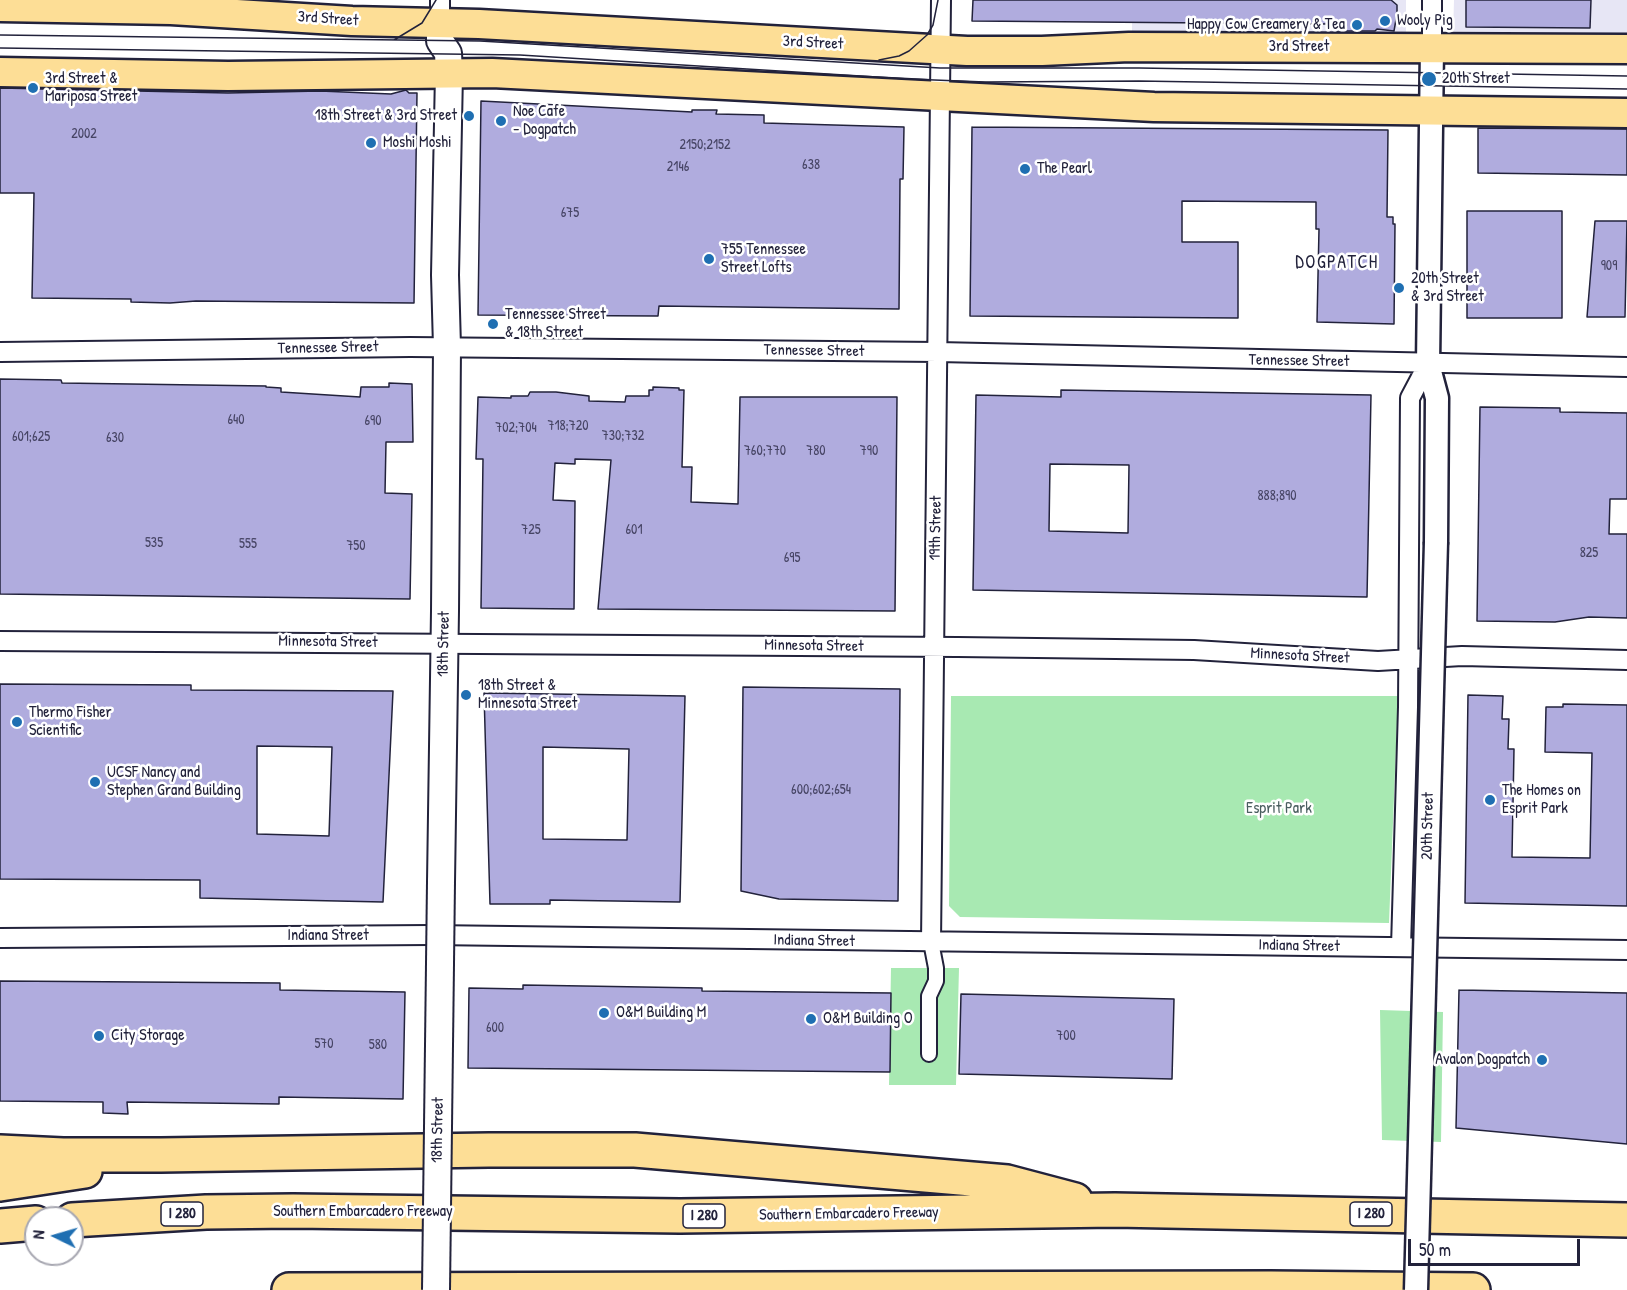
<!DOCTYPE html>
<html>
<head>
<meta charset="utf-8">
<style>
	body { margin:0 }
	#map { position:relative; width:1627px; height:1290px; overflow:hidden; background:#fff; font-family:"Patrick Hand",sans-serif }
	canvas { display:block }
	.north { position:absolute; left:24px; top:1206px; width:60px; height:60px; box-sizing:border-box; background:#fff; border:2px solid #a7a7b1; border-radius:50%; rotate:275deg; font-size:16px; font-weight:700; line-height:24px; text-align:center; color:#22223b }
	.north::after { content:''; display:block; margin:auto; width:21px; height:27px; background:#1f6fb2; clip-path:polygon(50% 0,100% 100%,50% 72%,0 100%) }
	.scale { position:absolute; left:1408px; top:1239px; width:172px; height:27px; box-sizing:border-box; border:3px solid #22223b; border-top:0; padding-left:8px; font-size:18px; line-height:21px; white-space:nowrap; color:#22223b; -webkit-text-stroke:4px #fff; paint-order:stroke }
</style>
</head>
<body>
<div id="map">
<canvas width="1627" height="1290"></canvas>
<div class="north">N</div>
<div class="scale">50 m</div>
</div>
<script>
const context = document.querySelector('canvas').getContext('2d');
context.lineJoin = 'round';
function fillPath(path, color) { context.fillStyle = color; context.fill(path, 'evenodd'); }
const shape = rows => new Path2D(rows.map(r => 'M' + r).join(''));
function strokePath(path, color, width, dash) { context.strokeStyle = color; context.lineWidth = width; context.lineCap = dash ? 'butt' : 'round'; context.setLineDash(dash || []); context.stroke(path); }
function drawText(font, color, halo, rows, align = 'center') {
  context.font = font + ' "Patrick Hand",sans-serif'; context.lineWidth = 5; context.setLineDash([]); context.textBaseline = 'middle'; context.strokeStyle = halo; context.fillStyle = color; for (const [text, x, y, turn = 0] of rows) {
    context.save(); context.translate(x, y); context.rotate((+turn || 0) * Math.PI / 180); context.textAlign = isNaN(turn) ? turn : align; if (halo) context.strokeText(text, 0, 0); context.fillText(text, 0, 0); context.restore();
  }
}
fillPath(shape([
	[1132,0,1406,0,1406,37,1132,36],
	[1454,0,1627,0,1627,40,1453,37]
]), '#e7e6f5');
fillPath(shape([
	[951,696,1398,696,1389,923,960,917,949,906],
	[891,968,959,968,956,1085,889,1085],
	[1380,1010,1443,1012,1441,1142,1382,1140]
]), '#a8e9b2');
const building = shape([
	[973,0,1391,0,1397,5,1397,14,1394,31,1377,29,1375,31,1337,31,1331,24,972,21,973,0],
	[1466,0,1591,0,1590,28,1466,27,1466,0],
	[0,88,228,93,320,91,391,94,406,90,409,93,417,93,414,303,196,301,170,303,131,302,131,299,32,298,34,193,0,193,0,88],
	[481,101,692,112,692,110,717,110,716,114,764,115,764,123,904,127,903,179,900,179,899,309,659,306,658,316,478,315,481,101],
	[972,127,1388,130,1387,217,1393,217,1393,224,1395,224,1394,324,1317,322,1319,229,1316,229,1316,202,1182,201,1182,242,1238,242,1238,318,970,316,972,127],
	[1478,128,1627,129,1627,175,1478,173,1478,128],
	[1467,211,1562,211,1562,318,1467,318,1467,211],
	[1595,221,1627,221,1625,317,1587,317,1595,221],
	[0,379,61,380,62,383,266,386,266,387,281,388,281,392,360,397,361,387,389,387,389,383,412,384,413,442,386,442,385,493,412,494,410,599,0,594,0,379],
	[653,387,679,388,679,390,684,390,682,467,692,467,691,502,738,504,740,397,897,397,895,611,598,609,611,460,575,459,575,464,555,463,553,500,575,501,574,609,481,608,483,459,476,459,478,397,511,398,511,396,528,396,530,392,556,392,589,396,589,401,625,402,626,396,649,396,649,390,653,390,653,387],
	[1061,390,1371,395,1367,597,973,590,976,395,1061,397,1061,390],
	[1050,464,1129,465,1128,533,1049,531,1050,464],
	[1480,407,1560,408,1560,412,1627,413,1627,499,1610,499,1609,534,1627,534,1627,618,1589,617,1555,622,1477,621,1480,407],
	[0,684,191,685,191,690,393,691,383,902,200,898,200,880,0,879,0,684],
	[257,746,332,747,329,836,257,834,257,746],
	[743,687,900,689,898,901,779,899,741,891,743,687],
	[484,693,685,696,680,902,550,900,550,904,490,904,484,693],
	[543,747,629,749,627,840,543,839,543,747],
	[1468,695,1503,696,1502,719,1509,719,1508,749,1514,749,1512,857,1590,858,1592,753,1545,752,1546,707,1563,707,1563,704,1627,705,1627,906,1465,903,1468,695],
	[0,981,280,983,280,990,405,992,403,1099,279,1097,279,1104,127,1102,128,1114,103,1113,103,1102,0,1101,0,981],
	[523,985,702,988,702,991,891,993,890,1072,468,1068,469,988,523,989,523,985],
	[1459,990,1627,993,1627,1144,1456,1128,1459,990],
	[961,994,1174,999,1172,1079,959,1074,961,994]
]);
fillPath(building, '#b0acde');
strokePath(building, '#22223b', 1.5);
const pedestrian = shape([
	[929,1054,929,996,936,981,936,968,931,942]
]);
const minor = shape([
	[440,0,440,23],
	[1432,47,1432,0],
	[0,352,410,347,938,352,1627,367],
	[0,641,958,647,1194,650,1378,661,1462,656,1627,660],
	[0,938,430,935,1627,950],
	[931,942,941,0],
	[1401,947,1408,707,1410,398,1428,364]
]);
const tertiary = shape([
	[1432,47,1428,364,1437,398,1436,542]
]);
const secondary = shape([
	[440,23,440,41,448,53,449,73,445,275,447,347,445,611,441,882]
]);
const primary = shape([
	[0,7,171,10,352,21,479,24,967,51,1042,51,1129,47,1627,49],
	[0,72,228,76,492,73,1154,107,1627,113]
]);
const motorway = shape([
	[0,1152,63,1155,161,1155,489,1150,635,1150,1007,1182,1075,1200],
	[0,1184,85,1171],
	[72,1220,206,1212,293,1211,680,1216,1115,1210,1627,1220],
	[0,1226,36,1223],
	[289,1290,1271,1288,1473,1290]
]);
strokePath(pedestrian, '#22223b', 18);
strokePath(minor, '#22223b', 22);
strokePath(tertiary, '#22223b', 27);
strokePath(secondary, '#22223b', 30);
strokePath(primary, '#22223b', 33);
strokePath(motorway, '#22223b', 38);
strokePath(pedestrian, '#fff', 14);
strokePath(minor, '#fff', 18);
strokePath(tertiary, '#fff', 22);
strokePath(secondary, '#fff', 26);
strokePath(primary, '#fdde96', 28);
strokePath(motorway, '#fdde96', 33);
strokePath(shape([
	[0,35,480,41,940,68,1139,68,1627,76],
	[394,40,422,23,436,0],
	[0,48,520,55,909,79,985,82,1139,81,1627,89],
	[879,60,899,56,909,51,927,35,933,25,938,0]
]), '#22223b', 1.5);
const tertiaryBridge = shape([
	[1416,1290,1436,542]
]);
const secondaryBridge = shape([
	[436,1290,441,882]
]);
strokePath(tertiaryBridge, '#22223b', 27, []);
strokePath(secondaryBridge, '#22223b', 30, []);
strokePath(tertiaryBridge, '#fff', 22);
strokePath(secondaryBridge, '#fff', 26);
for (const [x, y, r, color] of [
	[1385,21,6,"#1f6fb2"],
	[1357,25,6,"#1f6fb2"],
	[1429,79,8,"#1f6fb2"],
	[33,88,6,"#1f6fb2"],
	[469,116,6,"#1f6fb2"],
	[501,121,6,"#1f6fb2"],
	[371,143,6,"#1f6fb2"],
	[1025,169,6,"#1f6fb2"],
	[709,259,6,"#1f6fb2"],
	[1399,288,6,"#1f6fb2"],
	[493,324,6,"#1f6fb2"],
	[466,695,6,"#1f6fb2"],
	[17,722,6,"#1f6fb2"],
	[95,782,6,"#1f6fb2"],
	[1490,800,6,"#1f6fb2"],
	[604,1013,6,"#1f6fb2"],
	[811,1019,6,"#1f6fb2"],
	[99,1036,6,"#1f6fb2"],
	[1542,1060,6,"#1f6fb2"]
]) { const dot = new Path2D(); dot.arc(x, y, r, 0, 2 * Math.PI); context.fillStyle = color; context.fill(dot); strokePath(dot, '#fff', 2); }
drawText('14px', '#464464', null, [
	["2002",84,134],
	["2150;2152",705,145],
	["638",811,165],
	["2146",678,167],
	["675",570,213],
	["909",1609,266],
	["640",236,420],
	["690",373,421],
	["718;720",568,426],
	["702;704",516,428],
	["730;732",623,436],
	["601;625",31,437],
	["630",115,438],
	["760;770",765,451],
	["780",816,451],
	["790",869,451],
	["888;890",1277,496],
	["725",531,530],
	["601",634,530],
	["535",154,543],
	["555",248,544],
	["750",356,546],
	["825",1589,553],
	["695",792,558],
	["600;602;654",821,790],
	["600",495,1028],
	["700",1066,1036],
	["570",324,1044],
	["580",378,1045]
]);
for (const [x, y, w] of [
	[182,1214,42],
	[1371,1214,42],
	[704,1216,42]
]) { const box = new Path2D(); box.roundRect(x - w / 2, y - 12, w, 24, 4.5); context.fillStyle = '#fff'; context.fill(box); strokePath(box, '#22223b', 1.5); }
drawText('bold 15px', '#22223b', null, [
	["I 280",182,1214],
	["I 280",1371,1214],
	["I 280",704,1216]
]);
drawText('16px', '#22223b', '#fff', [
	["3rd Street",328,19,4],
	["3rd Street",813,43,3],
	["3rd Street",1299,47],
	["Tennessee Street",328,348,-1],
	["Tennessee Street",814,351,1],
	["Tennessee Street",1299,361,1],
	["19th Street",936,528,-89],
	["Minnesota Street",328,642,1],
	["18th Street",444,644,-89],
	["Minnesota Street",814,646,1],
	["Minnesota Street",1300,656,3],
	["20th Street",1428,826,-89],
	["Indiana Street",328,936],
	["Indiana Street",814,941,1],
	["Indiana Street",1299,946,1],
	["18th Street",438,1130,-89],
	["Southern Embarcadero Freeway",363,1212],
	["Southern Embarcadero Freeway",849,1214,-1]
]);
drawText('16px', '#22223b', '#fff', [
	["Wooly Pig",1397,21],
	["Happy Cow Creamery & Tea",1345,25,"right"],
	["3rd Street &",45,79],
	["Mariposa Street",45,97],
	["20th Street",1442,79],
	["Noe Cafe",513,112],
	["- Dogpatch",513,130],
	["18th Street & 3rd Street",457,116,"right"],
	["Moshi Moshi",383,143],
	["The Pearl",1037,169],
	["755 Tennessee",721,250],
	["Street Lofts",721,268],
	["20th Street",1411,279],
	["& 3rd Street",1411,297],
	["Tennessee Street",505,315],
	["& 18th Street",505,333],
	["18th Street &",478,686],
	["Minnesota Street",478,704],
	["Thermo Fisher",29,713],
	["Scientific",29,731],
	["UCSF Nancy and",107,773],
	["Stephen Grand Building",107,791],
	["The Homes on",1502,791],
	["Esprit Park",1502,809],
	["O&M Building M",616,1013],
	["O&M Building O",823,1019],
	["City Storage",111,1036],
	["Avalon Dogpatch",1530,1060,"right"]
], 'left');
drawText('16px', '#4a5e5f', '#fff', [
	["Esprit Park",1279,809]
]);
context.letterSpacing = '1.5px';
drawText('18px', '#22223b', '#fff', [
	["DOGPATCH",1337,263]
]);
context.letterSpacing = '0px';
</script>
</body>
</html>
